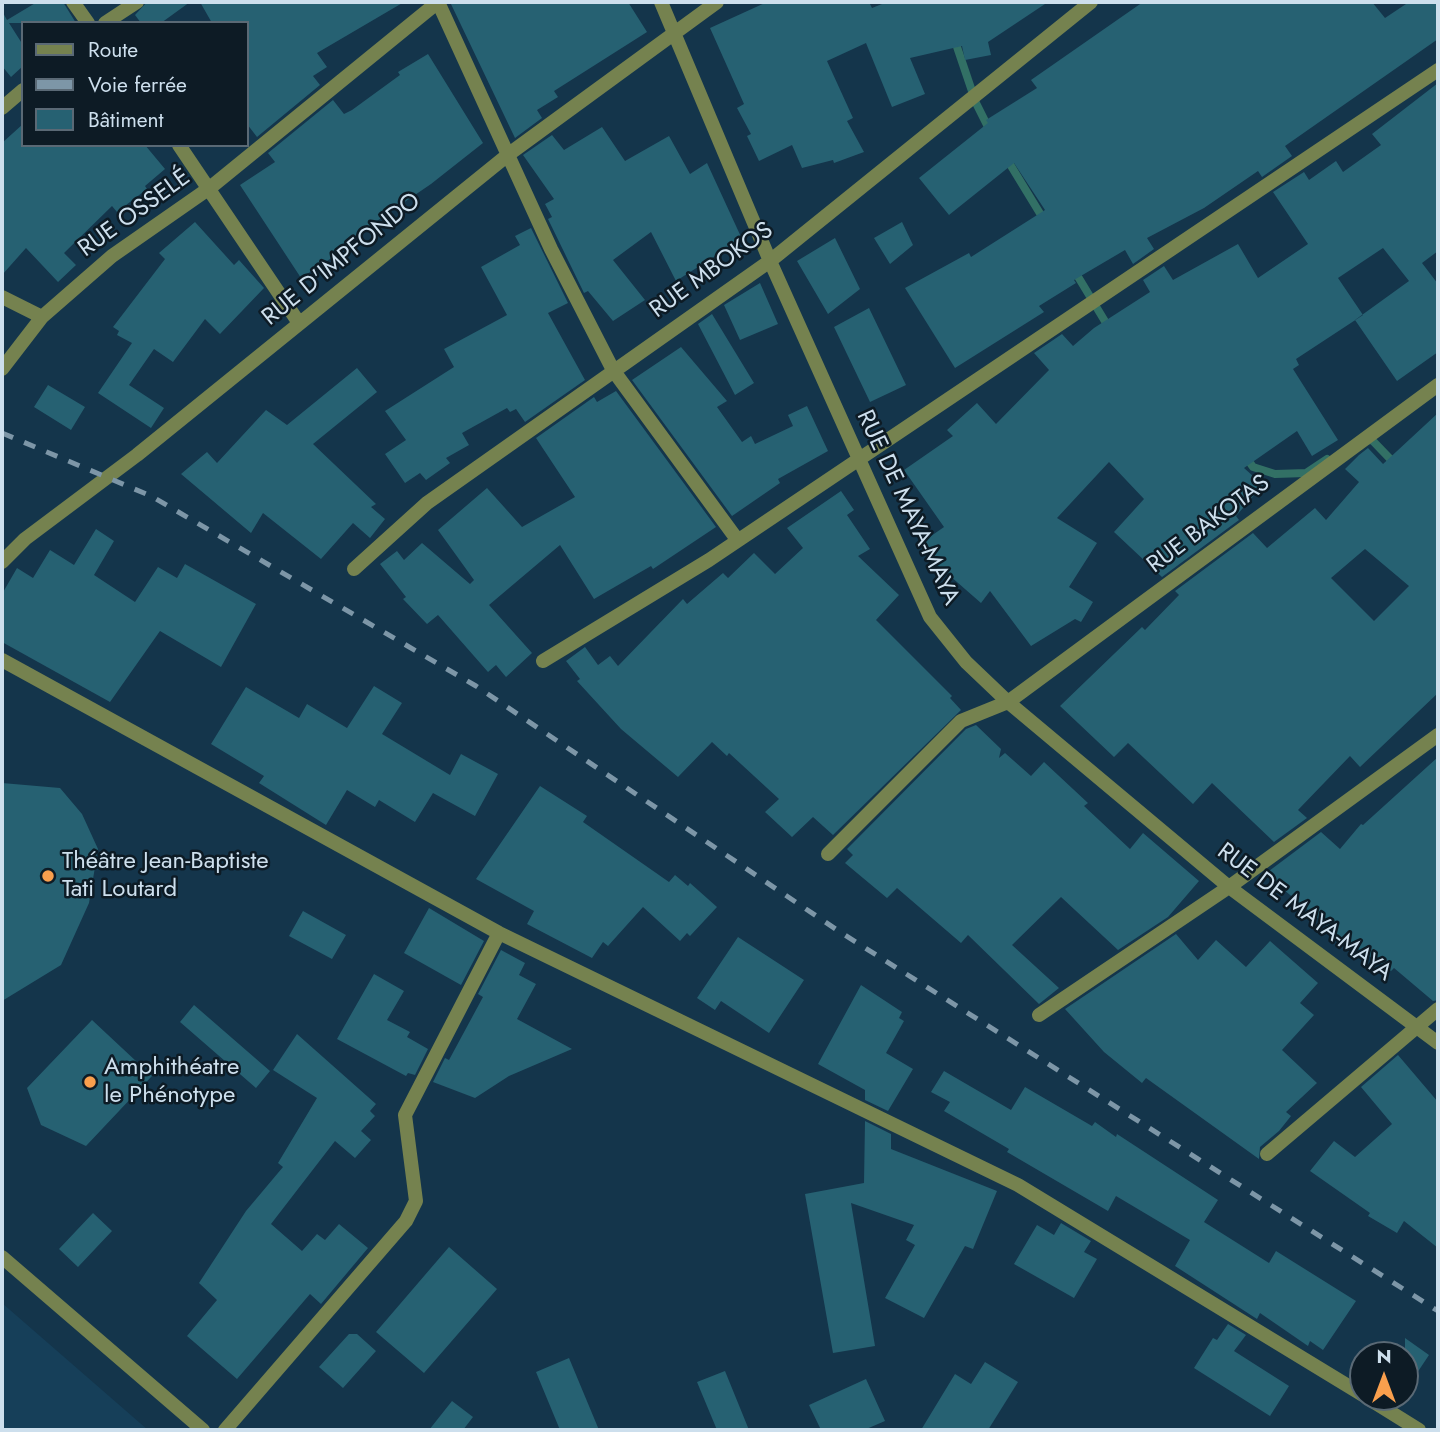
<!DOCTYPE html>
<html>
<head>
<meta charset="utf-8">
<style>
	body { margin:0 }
	#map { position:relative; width:1440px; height:1432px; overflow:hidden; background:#14354b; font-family:Jost,sans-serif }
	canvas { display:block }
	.frame { position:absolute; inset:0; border:4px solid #cddfed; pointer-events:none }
	.legend { position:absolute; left:21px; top:21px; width:228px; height:126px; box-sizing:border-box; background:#0d1b25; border:2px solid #5a6975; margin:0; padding:9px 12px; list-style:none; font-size:21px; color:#cddfed }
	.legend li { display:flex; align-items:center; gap:14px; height:35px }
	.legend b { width:35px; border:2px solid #5a6975 }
	.north { position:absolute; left:1349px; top:1341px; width:70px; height:70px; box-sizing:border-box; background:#0d1b25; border:2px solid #5a6975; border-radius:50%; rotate:0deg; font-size:19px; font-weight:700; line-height:28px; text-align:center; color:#cddfed }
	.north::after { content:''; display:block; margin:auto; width:24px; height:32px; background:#f99f4d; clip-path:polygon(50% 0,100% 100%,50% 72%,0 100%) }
</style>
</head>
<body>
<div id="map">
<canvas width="1440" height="1432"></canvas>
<div class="frame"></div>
<ul class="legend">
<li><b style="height:9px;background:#75824f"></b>Route</li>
<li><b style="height:9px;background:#7d96a7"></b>Voie ferrée</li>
<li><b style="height:19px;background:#266172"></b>Bâtiment</li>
</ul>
<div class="north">N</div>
</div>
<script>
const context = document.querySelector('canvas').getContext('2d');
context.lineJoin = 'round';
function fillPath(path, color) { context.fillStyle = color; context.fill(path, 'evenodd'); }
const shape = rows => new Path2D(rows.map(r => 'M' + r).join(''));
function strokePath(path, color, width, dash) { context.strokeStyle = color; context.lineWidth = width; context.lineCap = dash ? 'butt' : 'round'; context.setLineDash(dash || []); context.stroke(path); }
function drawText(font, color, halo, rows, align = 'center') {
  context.font = font + ' Jost,sans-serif'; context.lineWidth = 5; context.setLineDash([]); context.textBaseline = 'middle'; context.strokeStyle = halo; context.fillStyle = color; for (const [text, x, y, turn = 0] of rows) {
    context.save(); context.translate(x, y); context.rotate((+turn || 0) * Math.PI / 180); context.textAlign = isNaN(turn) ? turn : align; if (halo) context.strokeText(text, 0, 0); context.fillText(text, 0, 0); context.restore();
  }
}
fillPath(shape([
	[2,1303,148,1430,2,1430]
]), '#163f59');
strokePath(shape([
	[954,38,976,103,991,133],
	[1005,156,1044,220],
	[1074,270,1109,328],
	[1363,441,1372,440,1396,465],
	[1246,457,1253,467,1275,474,1306,473,1327,459]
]), '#327065', 8);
fillPath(shape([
	[37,2,63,2,76,23,9,23,23,45,23,66,11,77,2,66,2,11,7,20],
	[147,2,190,2,161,23,141,23,135,15],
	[200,2,404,2,317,53,327,67,313,76,320,85,257,137,247,124,247,23,212,23],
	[450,2,628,2,647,32,554,91,558,97,537,110,542,118,515,138],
	[767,2,869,2,872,8,887,2,1048,2,988,42,991,55,965,60,962,46,910,58,925,94,892,107,866,43,827,61,853,118,847,121,864,152,834,163,833,160,802,168,792,145,759,161,747,136,751,134,737,108,744,104,710,28],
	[1143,2,1372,2,1385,18,1409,2,1438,2,1438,39,1285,146,1292,156,1262,177,1258,171,1204,208,1147,238,1154,249,1133,264,1125,250,1074,280,1076,283,1039,306,1044,312,955,368,905,288,969,253,971,257,1045,210,1014,163,949,215,919,178,988,123,986,120,1037,88,1031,80],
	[428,54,483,143,431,184,330,253,333,257,301,278,240,185,275,162,268,153,333,100,344,114,352,110,400,75,398,72],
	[1438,83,1438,251,1422,263,1438,284,1438,352,1397,381,1355,320,1409,281,1383,248,1338,278,1363,315,1296,359,1299,365,1293,369,1338,440,1312,456,1297,431,1244,468,1263,485,1236,516,1239,520,1162,577,1114,532,1144,499,1109,462,1057,518,1097,543,1069,587,1093,602,1081,622,1075,619,1031,646,990,591,981,603,934,562,921,543,944,527,904,470,953,436,947,430,977,403,996,424,1049,370,1034,353,1062,334,1073,346,1094,328,1150,292,1143,280,1164,266,1173,280,1238,244,1258,278,1308,244,1273,192,1304,172,1309,180,1336,161,1343,172,1381,145,1372,134],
	[23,124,23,145,145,145,165,169,145,186,147,189,117,212,112,206,64,253,76,265,58,282,26,248,2,275,2,143],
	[602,127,625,161,669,136,690,174,707,163,742,239,676,281,651,232,613,260,645,300,613,321,588,291,584,293,548,219,552,217,545,204,554,199,523,155,552,135,564,150],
	[195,222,234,265,239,260,264,288,220,334,205,319,173,362,154,349,129,385,164,408,151,428,98,393,132,343,117,335,119,331,113,327,165,259,159,253],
	[902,222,913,245,890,264,874,238],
	[531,228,568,303,548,313,585,380,525,422,516,409,510,412,507,408,462,433,469,445,446,458,450,463,426,480,420,473,405,483,385,454,406,440,385,411,454,367,444,349,507,315,481,267,520,245,515,236],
	[835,238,860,289,828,314,797,261],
	[760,283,778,324,740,340,724,305],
	[869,308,906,385,870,402,834,327],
	[712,314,754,383,735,395,698,324],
	[681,347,727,401,717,407,742,442,751,436,755,444,793,426,788,415,807,406,828,451,778,479,780,483,732,516,632,380],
	[357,368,377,392,313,444,376,504,371,507,385,519,370,538,353,523,321,559,263,513,251,533,181,474,207,452,217,463,266,410,287,425],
	[48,385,85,407,71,430,34,407],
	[616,391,716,527,653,569,651,566,594,599,560,545,489,605,532,653,506,677,496,665,488,672,438,615,427,624,403,599,406,597,380,564,397,551,404,560,422,543,470,584,474,580,438,530,487,488,522,527,575,497,536,438,594,397,597,402],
	[1438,413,1438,693,1360,767,1350,756,1298,810,1307,818,1274,842,1212,783,1193,804,1128,743,1114,757,1060,706,1142,627,1145,630,1179,595,1175,591,1253,533,1267,548,1315,508,1326,520,1359,482,1345,469,1359,455,1368,448,1383,464],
	[1365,549,1409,586,1374,621,1331,578],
	[841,491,854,510,847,515,870,549,858,556,899,595,876,620,952,696,950,698,961,710,833,835,813,817,792,837,765,812,779,799,729,753,727,756,712,742,678,777,621,729,577,681,580,679,566,661,585,647,598,665,610,656,618,666,683,599,687,604,723,573,728,578,754,553,775,574,803,548,787,528],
	[96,529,114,541,94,575,135,602,158,567,177,578,185,564,256,604,221,667,160,631,110,702,2,642,2,594,17,568,33,578,50,550,74,565],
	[374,686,402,703,382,734,450,775,461,754,498,774,475,816,433,793,415,822,379,800,375,807,347,790,326,825,259,783,264,776,211,744,246,687,299,718,307,704,347,728],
	[976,725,1001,749,999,758,1005,753,1031,776,1044,762,1088,803,1084,806,1130,849,1143,833,1199,881,1168,917,1118,950,1061,897,1012,945,1059,988,1039,1004,968,935,961,943,897,888,887,898,845,863,853,855,847,849,966,729],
	[1438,757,1438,1000,1433,1001,1394,968,1391,971,1339,936,1265,874,1321,832,1340,849,1361,824,1363,825],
	[2,783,60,788,82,814,98,849,89,903,61,965,2,1001],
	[540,786,587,816,583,822,669,882,675,875,688,886,690,883,717,907,690,936,687,933,680,941,643,907,608,946,603,942,592,958,527,924,534,911,476,879],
	[429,908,484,941,461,985,404,953],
	[303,911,346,935,332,959,289,936],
	[1176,934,1198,960,1216,940,1246,967,1270,941,1318,983,1300,1003,1314,1015,1282,1050,1317,1083,1286,1112,1291,1116,1279,1131,1260,1147,1259,1159,1146,1078,1142,1083,1104,1052,1065,1009],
	[738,937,804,980,769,1033,721,1001,715,1010,697,998],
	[501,950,525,963,519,975,536,984,517,1019,572,1049,509,1076,475,1098,433,1082,445,1058,449,1060,483,997,478,994],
	[374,974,404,991,387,1020,410,1032,407,1037,428,1049,415,1075,408,1073,406,1076,337,1039],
	[861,985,902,1012,899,1018,904,1021,886,1053,913,1069,888,1111,865,1100,865,1090,818,1064],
	[194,1005,270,1071,256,1088,180,1022],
	[92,1020,152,1076,86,1146,41,1125,27,1088],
	[297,1034,376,1104,370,1111,375,1116,361,1131,371,1140,355,1158,335,1141,271,1224,302,1251,317,1234,325,1240,339,1224,368,1248,321,1304,310,1294,237,1379,187,1336,217,1300,199,1283,246,1211,283,1167,278,1163,317,1098,273,1070],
	[1398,1055,1438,1102,1438,1248,1404,1221,1397,1233,1368,1216,1370,1213,1310,1171,1334,1141,1355,1157,1392,1124,1361,1087],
	[944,1071,1011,1110,1025,1087,1092,1126,1095,1122,1116,1137,1117,1134,1218,1200,1204,1222,1269,1263,1276,1251,1356,1301,1323,1350,1310,1341,1308,1346,1260,1313,1257,1319,1175,1266,1190,1240,1116,1196,1108,1211,1007,1152,1009,1149,944,1111,950,1102,931,1092],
	[865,1121,891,1134,891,1149,997,1191,973,1249,965,1246,924,1318,885,1298,915,1245,906,1240,914,1225,851,1203,875,1346,833,1353,805,1194,864,1183],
	[93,1213,112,1231,78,1267,59,1249],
	[1061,1223,1091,1241,1084,1252,1097,1259,1074,1298,1014,1264,1037,1225,1054,1235],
	[449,1247,497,1289,424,1373,376,1332],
	[1228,1324,1246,1335,1234,1351,1289,1386,1270,1416,1194,1368,1213,1338,1217,1340],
	[349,1334,357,1334,376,1351,343,1388,319,1367],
	[1405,1338,1429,1355,1405,1391],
	[569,1358,599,1430,560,1430,536,1372],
	[985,1362,1018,1382,988,1430,921,1430,955,1374,971,1384],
	[725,1371,749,1430,717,1430,697,1382],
	[866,1379,885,1421,864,1430,821,1430,809,1405],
	[452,1401,473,1417,463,1430,429,1430]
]), '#266172');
strokePath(shape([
	[73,2,88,23],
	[438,2,551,249,613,370,736,538],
	[661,2,770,261,930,617,966,662,1008,702,1229,887,1438,1043],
	[105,23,137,2],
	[2,108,23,90],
	[179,145,299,323],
	[2,297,42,317],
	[2,369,42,317,112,256,211,187,438,2],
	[2,562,25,539,137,455,509,154,717,2],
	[354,569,427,503,770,261,1091,2],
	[2,660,499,933,1018,1185,1363,1395],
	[543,661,709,560,1438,70],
	[828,854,961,721,1008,702,1438,385],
	[1039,1015,1229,887,1438,735],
	[1267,1154,1438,1009],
	[2,1257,203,1430],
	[1366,1397,1419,1430],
	[225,1430,406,1221,416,1201,405,1115,499,933]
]), '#75824f', 14);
strokePath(shape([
	[2,433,151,496,476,686,840,932,1438,1311]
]), '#7d96a7', 5, [12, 12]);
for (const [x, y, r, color] of [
	[48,876,7,"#f99f4d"],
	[90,1082,7,"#f99f4d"]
]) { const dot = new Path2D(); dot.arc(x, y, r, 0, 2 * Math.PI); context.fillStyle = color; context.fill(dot); strokePath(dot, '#0d1b25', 2.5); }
drawText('24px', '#cddfed', '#0d1b25', [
	["RUE OSSELÉ",135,214,-36],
	["RUE D'IMPFONDO",342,260,-39],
	["RUE MBOKOS",712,271,-36],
	["RUE DE MAYA-MAYA",907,508,65],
	["RUE BAKOTAS",1209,525,-37],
	["RUE DE MAYA-MAYA",1304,913,37]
]);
drawText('24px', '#cddfed', '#0d1b25', [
	["Théâtre Jean-Baptiste",62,862],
	["Tati Loutard",62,890],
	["Amphithéatre",104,1068],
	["le Phénotype",104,1096]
], 'left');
</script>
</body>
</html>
